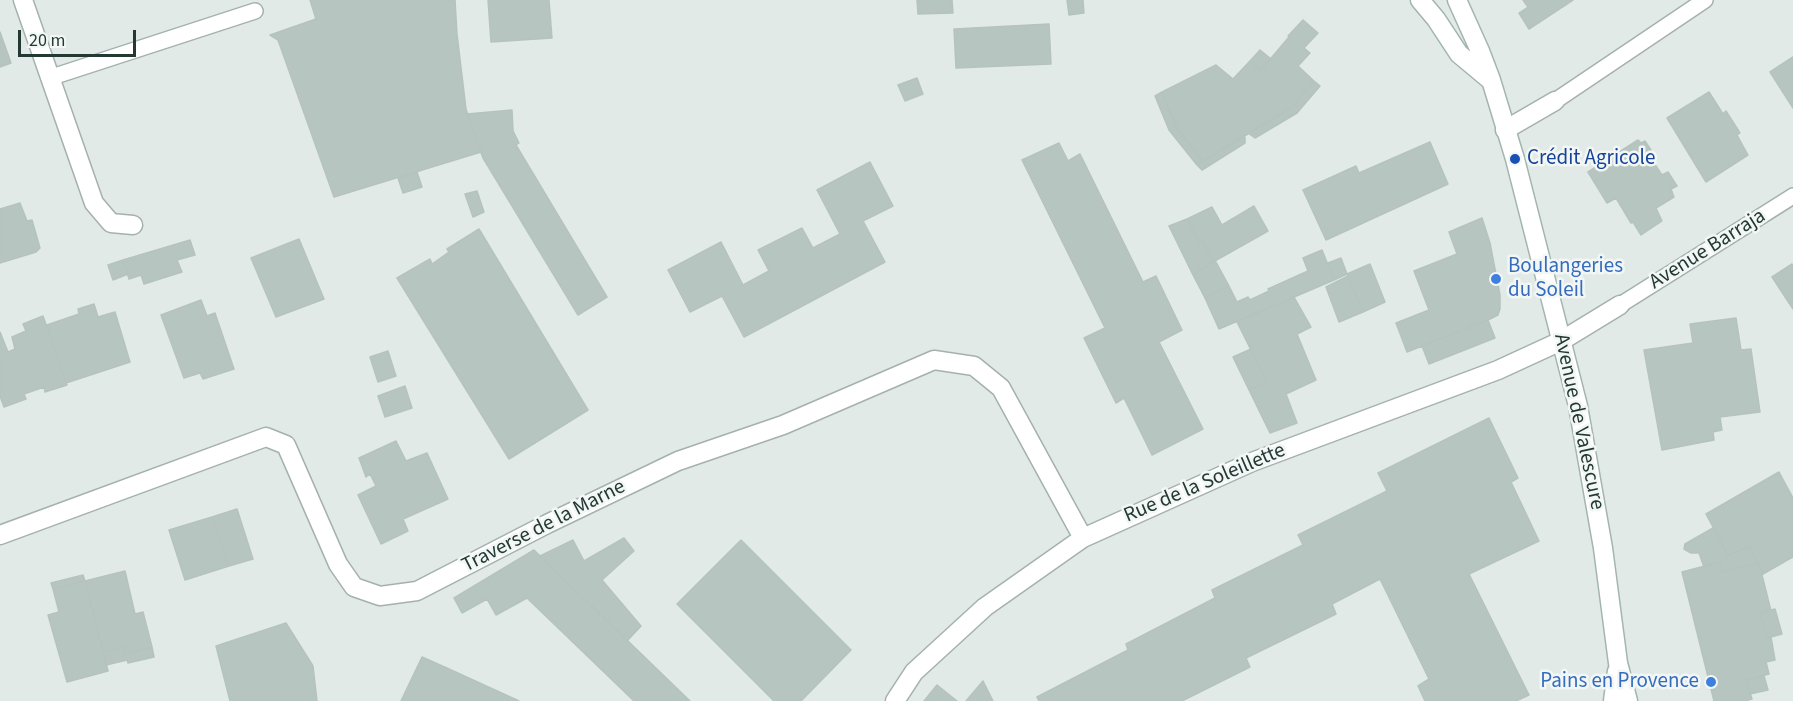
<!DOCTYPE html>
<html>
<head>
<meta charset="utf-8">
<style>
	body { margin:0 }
	#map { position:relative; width:1793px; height:701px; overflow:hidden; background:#e2eae7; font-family:"Source Sans 3",sans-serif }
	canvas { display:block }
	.scale { position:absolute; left:18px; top:30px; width:118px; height:27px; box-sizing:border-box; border:3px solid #243934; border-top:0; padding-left:8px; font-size:18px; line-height:21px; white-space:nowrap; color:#243934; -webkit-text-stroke:4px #f2f7f5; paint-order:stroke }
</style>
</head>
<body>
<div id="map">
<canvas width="1793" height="701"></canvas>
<div class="scale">20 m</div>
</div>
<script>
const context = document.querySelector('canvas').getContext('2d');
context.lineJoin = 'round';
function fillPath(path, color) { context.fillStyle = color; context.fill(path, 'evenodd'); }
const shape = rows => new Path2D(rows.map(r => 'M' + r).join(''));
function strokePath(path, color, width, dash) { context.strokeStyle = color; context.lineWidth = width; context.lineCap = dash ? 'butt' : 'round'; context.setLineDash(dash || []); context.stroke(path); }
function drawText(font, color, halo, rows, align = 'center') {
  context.font = font + ' "Source Sans 3",sans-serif'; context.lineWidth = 5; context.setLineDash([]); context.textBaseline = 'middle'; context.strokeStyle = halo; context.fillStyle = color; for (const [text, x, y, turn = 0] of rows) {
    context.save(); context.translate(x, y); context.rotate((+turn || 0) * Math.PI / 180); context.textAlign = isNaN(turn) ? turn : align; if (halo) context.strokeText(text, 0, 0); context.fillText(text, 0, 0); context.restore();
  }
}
const building = shape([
	[310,0,455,0,457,34,466,109,481,152,334,197,278,40,270,35,316,19,310,0],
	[488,0,549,0,552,38,491,42,488,0],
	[917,0,952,0,953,13,918,14,917,0],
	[1067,0,1083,0,1084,13,1069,15,1067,0],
	[1523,0,1573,0,1529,29,1519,13,1528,7,1523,0],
	[1303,20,1318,33,1304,48,1310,53,1298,66,1314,81,1291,108,1203,161,1178,130,1162,92,1216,65,1233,79,1250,61,1261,70,1289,37,1288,36,1303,20],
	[1049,24,1051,64,956,68,954,29,1049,24],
	[0,32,11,63,0,67,0,32],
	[1260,50,1271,59,1261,70,1250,61,1260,50],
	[1793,57,1793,108,1770,72,1793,57],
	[917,78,923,94,905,101,898,85,917,78],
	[1314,81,1320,86,1297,113,1255,138,1248,133,1291,108,1314,81],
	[1162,92,1175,126,1169,130,1155,96,1162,92],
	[1709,92,1723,114,1726,111,1740,133,1737,135,1748,155,1706,182,1667,118,1709,92],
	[512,110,513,131,519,143,516,145,607,297,578,315,483,158,467,114,512,110],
	[1175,126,1203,161,1197,165,1169,130,1175,126],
	[1245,135,1245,143,1202,170,1197,165,1245,135],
	[1638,140,1641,143,1645,141,1651,150,1647,153,1662,175,1668,172,1677,186,1671,189,1674,197,1656,208,1662,221,1641,235,1633,222,1631,223,1616,198,1607,203,1588,172,1638,140],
	[1430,142,1448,184,1326,240,1303,190,1356,166,1359,173,1430,142],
	[1059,143,1068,161,1080,154,1143,282,1156,276,1182,330,1159,342,1203,429,1152,455,1124,398,1116,403,1084,338,1105,328,1022,160,1059,143],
	[870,162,893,206,863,221,885,262,744,337,722,296,690,312,668,270,721,242,743,285,769,271,758,250,802,228,813,248,840,234,817,190,870,162],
	[417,172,422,187,403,193,398,178,417,172],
	[477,191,484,212,473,217,465,194,477,191],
	[20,203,27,221,32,220,40,248,36,252,0,263,0,209,20,203],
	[1254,206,1268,231,1213,262,1202,240,1199,242,1187,219,1212,207,1222,225,1254,206],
	[1482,218,1490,243,1500,295,1500,309,1498,315,1488,320,1407,352,1396,323,1429,310,1414,271,1457,254,1449,232,1482,218],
	[1187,219,1199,242,1202,240,1213,262,1193,275,1169,226,1187,219],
	[479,229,588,410,509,459,397,278,430,259,432,264,449,252,447,249,479,229],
	[299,239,324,299,276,317,251,258,299,239],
	[190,240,195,255,177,260,182,272,144,284,141,275,129,279,123,260,190,240],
	[1322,250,1334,280,1219,329,1205,298,1229,286,1237,302,1248,297,1250,300,1269,291,1268,289,1308,271,1303,258,1322,250],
	[1341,258,1347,274,1334,280,1328,263,1341,258],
	[123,260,128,274,113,280,108,265,123,260],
	[1213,262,1216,262,1229,286,1205,298,1193,275,1213,262],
	[1370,264,1385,302,1363,312,1347,274,1370,264],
	[1792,264,1793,266,1793,309,1772,277,1792,264],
	[1348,276,1363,312,1339,322,1326,287,1348,276],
	[1294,297,1311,327,1297,334,1316,380,1286,394,1297,423,1270,433,1249,390,1267,382,1237,322,1294,297],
	[201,300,207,316,215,313,234,369,203,379,200,373,184,378,161,315,201,300],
	[94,304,98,317,115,312,130,362,66,383,47,325,79,314,78,309,94,304],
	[43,316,67,385,45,392,44,387,24,394,26,399,4,407,0,396,0,332,8,352,15,349,12,337,26,331,23,324,43,316],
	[1736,318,1741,350,1751,349,1760,412,1720,417,1722,430,1713,432,1714,440,1662,450,1644,350,1693,343,1690,324,1736,318],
	[1488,320,1495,338,1429,364,1422,346,1488,320],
	[1251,349,1267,382,1249,390,1233,357,1251,349],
	[388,351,396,376,378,382,370,357,388,351],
	[405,386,412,408,385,417,378,396,405,386],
	[1489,418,1518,478,1511,482,1539,541,1469,574,1529,695,1516,701,1425,701,1418,686,1429,679,1380,579,1332,604,1336,614,1246,658,1250,667,1182,701,1039,701,1037,697,1128,650,1126,644,1215,598,1212,590,1303,545,1298,535,1387,491,1378,473,1489,418],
	[396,441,406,461,427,453,448,499,403,519,408,531,381,544,358,495,376,486,370,474,366,477,359,458,396,441],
	[1779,472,1793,498,1793,557,1763,574,1749,547,1728,555,1706,514,1779,472],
	[237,509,253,559,229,566,212,517,237,509],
	[212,517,229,566,185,580,169,530,212,517],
	[1713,528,1728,555,1749,547,1758,563,1723,572,1720,562,1704,567,1699,553,1691,553,1684,549,1685,544,1713,528],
	[624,538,634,551,602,580,641,626,627,641,540,556,573,540,584,561,624,538],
	[741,540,851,650,801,701,774,701,677,604,741,540],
	[534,550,568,583,690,701,634,701,527,598,496,615,487,599,462,613,454,598,534,550],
	[1720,562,1723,572,1758,563,1763,574,1762,575,1771,611,1760,613,1767,638,1771,637,1775,660,1766,662,1769,674,1746,680,1752,699,1745,701,1714,701,1682,572,1720,562],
	[125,571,135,614,143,612,152,647,125,654,124,646,103,652,85,581,125,571],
	[83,575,85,581,53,589,51,583,83,575],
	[85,581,108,671,67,682,48,615,59,612,53,589,85,581],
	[1775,609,1782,634,1767,638,1760,613,1775,609],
	[286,623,313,666,317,701,230,701,216,646,286,623],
	[124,646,125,654,152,647,154,657,128,663,127,660,106,665,103,652,124,646],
	[422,657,449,669,519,701,401,701,422,657],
	[1764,676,1768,690,1750,694,1746,680,1764,676],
	[983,681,993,701,966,701,983,681],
	[937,685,957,701,924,701,937,685]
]);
fillPath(building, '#b7c5c0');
strokePath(building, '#b5c3be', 1.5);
const lane = shape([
	[49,78,255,11],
	[1555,101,1705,0],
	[1620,305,1793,196]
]);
const street = shape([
	[23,0,94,203,111,223,133,225],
	[1505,130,1555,101],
	[0,535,266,437,286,445,338,564,354,587,380,596,417,591,547,524,678,461,783,425,934,360,974,366,1001,388,1083,538],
	[895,701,914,672,985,607,1083,538,1252,462,1498,370,1561,341,1620,305]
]);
const secondary = shape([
	[1420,0,1436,19,1459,54,1489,79],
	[1457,0,1480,51,1491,80,1515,159,1578,406,1603,548,1618,663,1628,701],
	[1613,701,1617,671]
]);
strokePath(lane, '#a5b1ae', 18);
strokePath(street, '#a5b1ae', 21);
strokePath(secondary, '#a2b5ae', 21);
strokePath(lane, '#fff', 15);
strokePath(street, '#fff', 18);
strokePath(secondary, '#fff', 18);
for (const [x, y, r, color] of [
	[1515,159,6,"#1a4fb4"],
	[1496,279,6,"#3f7fe0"],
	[1711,682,6,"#3f7fe0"]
]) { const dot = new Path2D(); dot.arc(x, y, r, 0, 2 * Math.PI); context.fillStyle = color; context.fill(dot); strokePath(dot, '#f2f7f5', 2); }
drawText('21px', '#164399', '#f2f7f5', [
	["Crédit Agricole",1527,159]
], 'left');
drawText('21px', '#243934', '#f2f7f5', [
	["Avenue Barraja",1708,250,-32],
	["Avenue de Valescure",1578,422,78],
	["Rue de la Soleillette",1205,484,-23],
	["Traverse de la Marne",544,527,-27]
]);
drawText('21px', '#366cbe', '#f2f7f5', [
	["Boulangeries",1508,267],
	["du Soleil",1508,291],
	["Pains en Provence",1699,682,"right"]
], 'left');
</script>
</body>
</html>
